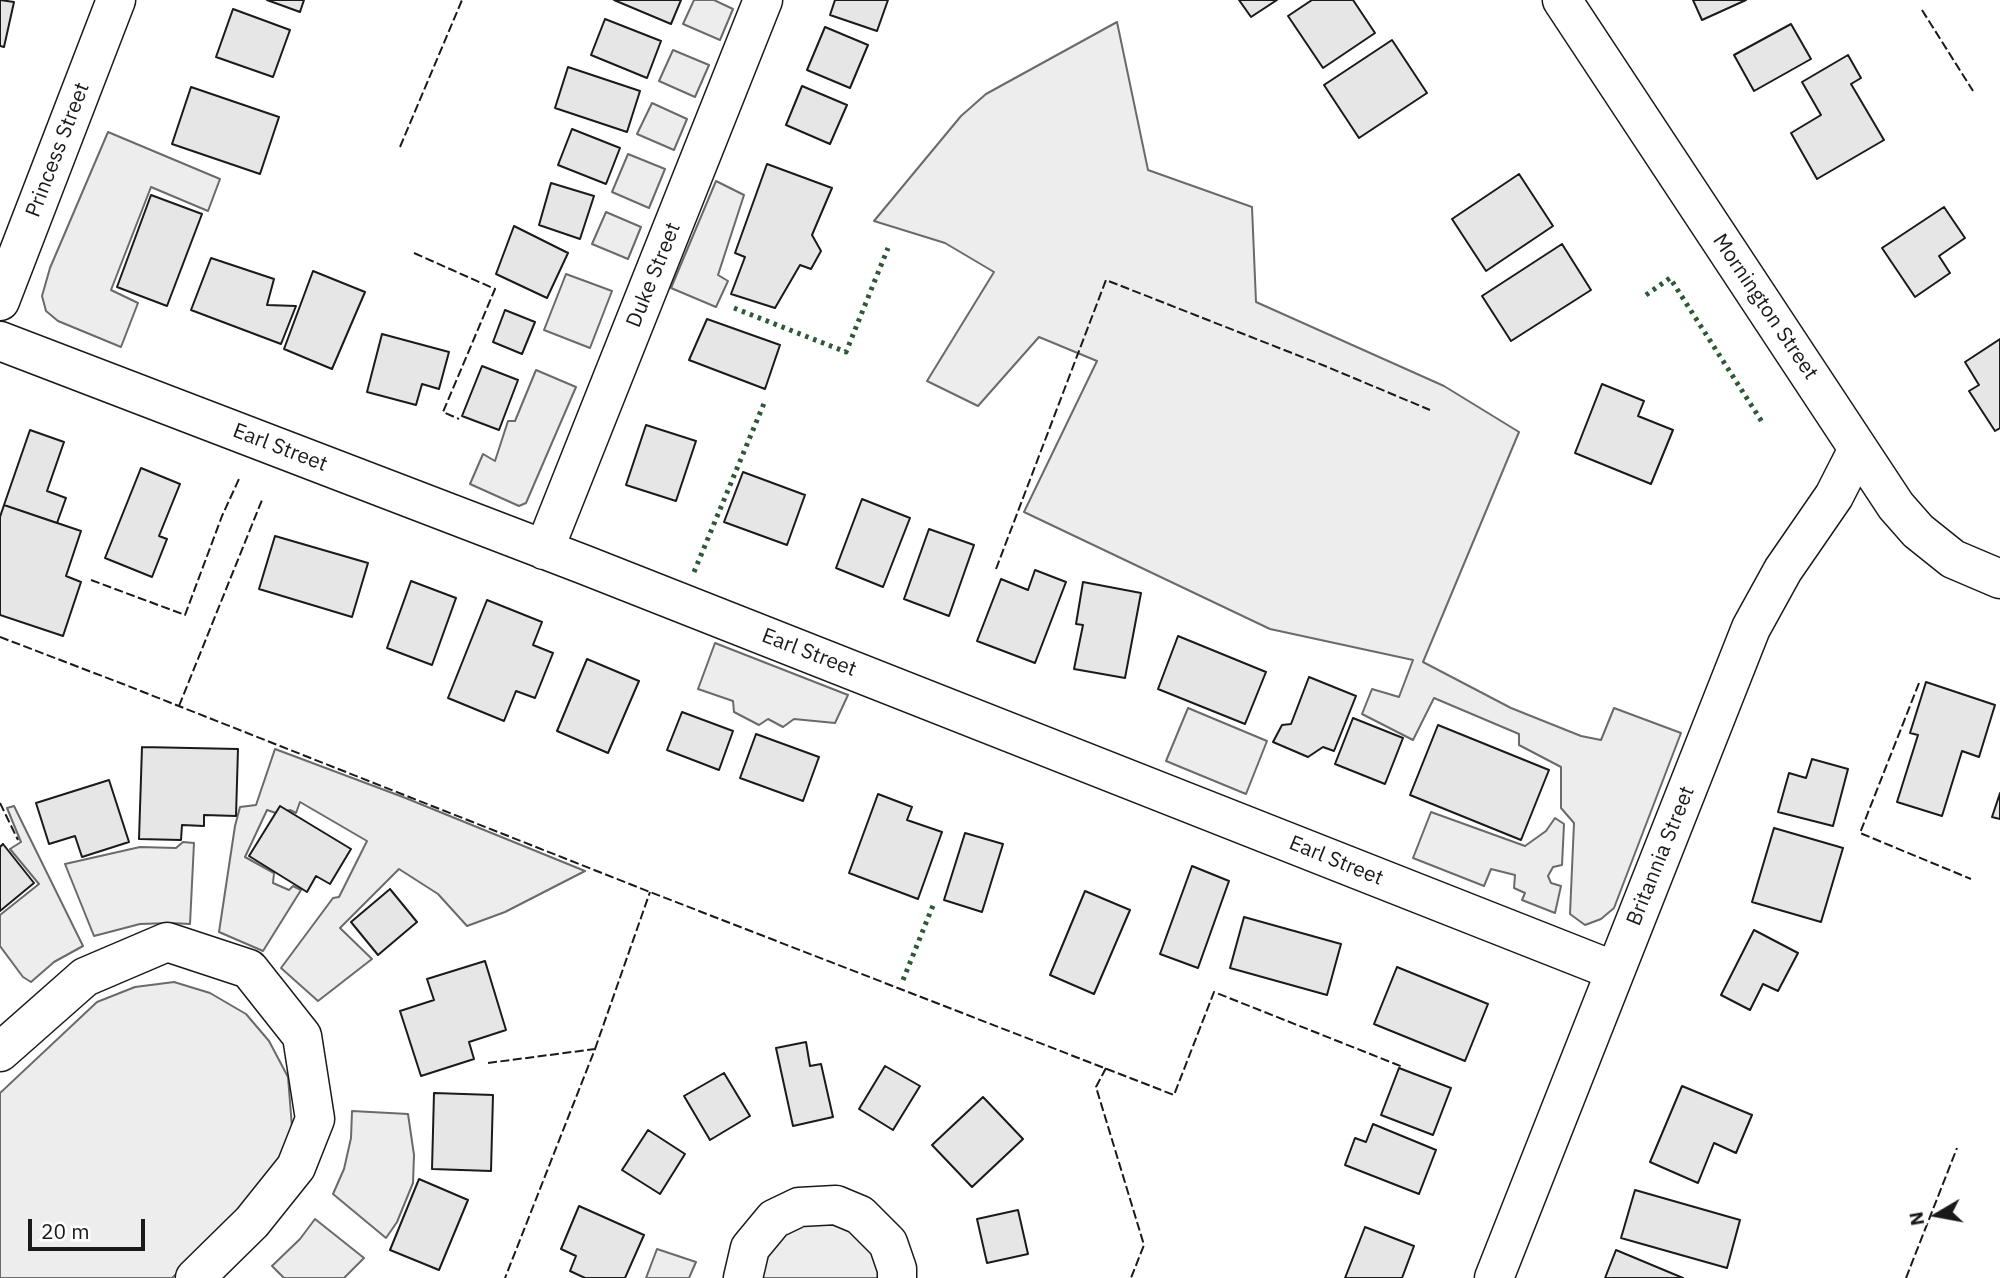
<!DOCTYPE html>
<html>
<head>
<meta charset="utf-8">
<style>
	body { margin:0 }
	#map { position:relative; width:2000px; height:1278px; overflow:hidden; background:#fff; font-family:"IBM Plex Sans",sans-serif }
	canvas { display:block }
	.north { position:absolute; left:1902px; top:1180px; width:70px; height:70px; -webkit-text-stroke:5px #fff; paint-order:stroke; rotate:260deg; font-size:19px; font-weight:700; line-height:28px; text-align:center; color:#1a1a1a }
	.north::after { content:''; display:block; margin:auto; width:24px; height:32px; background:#1a1a1a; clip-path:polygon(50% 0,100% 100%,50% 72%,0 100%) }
	.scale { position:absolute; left:28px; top:1219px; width:117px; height:32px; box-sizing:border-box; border:4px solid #1a1a1a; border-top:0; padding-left:9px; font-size:21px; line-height:24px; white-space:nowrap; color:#1a1a1a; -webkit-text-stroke:5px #fff; paint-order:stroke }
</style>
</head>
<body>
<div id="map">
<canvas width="2000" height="1278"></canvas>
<div class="north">N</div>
<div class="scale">20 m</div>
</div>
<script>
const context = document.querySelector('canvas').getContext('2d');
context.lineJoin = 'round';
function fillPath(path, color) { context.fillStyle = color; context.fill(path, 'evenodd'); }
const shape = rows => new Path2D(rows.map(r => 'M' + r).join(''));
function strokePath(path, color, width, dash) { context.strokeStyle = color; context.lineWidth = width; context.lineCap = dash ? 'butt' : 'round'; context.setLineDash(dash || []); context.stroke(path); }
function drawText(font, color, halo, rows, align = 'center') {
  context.font = font + ' "IBM Plex Sans",sans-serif'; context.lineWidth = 5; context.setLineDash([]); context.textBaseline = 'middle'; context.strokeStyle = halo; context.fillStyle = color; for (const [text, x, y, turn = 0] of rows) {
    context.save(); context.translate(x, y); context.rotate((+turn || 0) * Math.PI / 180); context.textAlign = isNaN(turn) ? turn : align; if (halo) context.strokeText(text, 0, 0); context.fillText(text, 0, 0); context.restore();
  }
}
const green = shape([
	[694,0,714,0,733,9,720,40,683,24,694,0],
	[1117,22,1148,170,1252,207,1256,302,1444,386,1519,432,1423,662,1511,708,1581,736,1601,740,1614,708,1681,733,1614,908,1601,919,1585,925,1570,914,1574,823,1561,808,1561,767,1519,745,1519,734,1434,698,1413,740,1362,714,1372,689,1399,697,1413,660,1270,629,1024,512,1097,361,1039,337,978,406,927,381,994,272,945,243,874,221,961,116,986,94,1117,22],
	[673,50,709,65,695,97,659,81,673,50],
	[652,103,687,119,674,150,637,134,652,103],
	[108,132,220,179,208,211,151,187,111,290,138,303,121,347,58,321,46,311,42,296,50,268,108,132],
	[628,154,665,169,649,208,612,192,628,154],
	[716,181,744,195,718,275,728,281,716,307,671,288,716,181],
	[606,212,641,227,628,259,592,244,606,212],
	[566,274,612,291,590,348,544,330,566,274],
	[536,370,576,387,526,503,519,506,470,484,483,454,495,461,508,421,515,421,536,370],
	[715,643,848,695,835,723,794,719,783,727,768,719,759,725,734,712,733,701,698,689,715,643],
	[1188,708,1267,741,1246,794,1166,761,1188,708],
	[275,749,403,797,585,871,505,912,467,926,438,894,399,869,340,928,372,959,318,1001,281,968,333,898,339,897,367,841,300,802,296,813,290,810,279,814,267,810,245,857,274,873,273,883,289,890,293,886,301,890,263,951,219,932,235,826,240,807,256,805,275,749],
	[14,806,83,946,54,962,31,982,23,977,0,946,0,915,39,884,10,849,21,842,7,808,14,806],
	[1431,812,1525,846,1546,831,1555,818,1564,824,1562,865,1553,867,1548,876,1551,883,1561,886,1555,913,1522,900,1525,893,1514,888,1515,875,1491,869,1484,886,1413,858,1431,812],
	[183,842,194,843,190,924,170,923,140,924,94,936,65,864,140,847,176,848,183,842],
	[174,982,210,993,246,1014,269,1041,288,1077,292,1127,285,1153,230,1224,172,1278,0,1278,0,1093,97,1002,135,987,174,982],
	[352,1111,408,1114,414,1155,413,1183,397,1222,386,1238,333,1194,344,1169,351,1138,352,1111],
	[833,1218,875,1247,886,1278,754,1278,776,1231,833,1218],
	[315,1219,364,1258,344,1278,284,1278,272,1266,300,1239,315,1219],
	[657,1249,696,1262,689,1278,646,1278,657,1249]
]);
fillPath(green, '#ededed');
strokePath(green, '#6a6a6a', 2);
const building = shape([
	[0,0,14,2,4,47,0,46,0,0],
	[267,0,304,0,300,12,267,0],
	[614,0,681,0,671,24,614,0],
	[835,0,888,0,877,31,830,15,835,0],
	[1239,0,1277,0,1251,17,1239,0],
	[1312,0,1353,0,1375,33,1323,68,1288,16,1312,0],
	[1693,0,1746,0,1702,20,1693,0],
	[233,9,290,30,273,77,216,57,233,9],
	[605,19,661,41,647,78,591,55,605,19],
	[1791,24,1811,59,1754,91,1734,55,1791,24],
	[825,27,868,45,850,88,807,70,825,27],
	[1392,40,1427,93,1359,138,1324,85,1392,40],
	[1848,55,1861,78,1851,84,1884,140,1817,179,1791,133,1821,115,1802,82,1848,55],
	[568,67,640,91,627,132,555,108,568,67],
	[802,86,847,105,830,144,786,125,802,86],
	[191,87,279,117,260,174,172,144,191,87],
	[572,129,620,148,606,184,558,165,572,129],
	[767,164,832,188,812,235,821,251,811,269,800,265,775,308,731,294,745,257,735,253,767,164],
	[1519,174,1553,226,1486,271,1452,219,1519,174],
	[551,183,594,196,580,239,539,225,551,183],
	[151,195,202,214,167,306,117,287,151,195],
	[1944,207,1965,238,1939,256,1950,273,1915,297,1882,248,1944,207],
	[514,226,568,253,547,298,496,274,514,226],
	[1562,244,1591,290,1511,341,1482,296,1562,244],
	[211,258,274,279,267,305,296,306,281,344,191,310,211,258],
	[313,271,365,292,332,369,284,349,313,271],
	[505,310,535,322,522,354,493,342,505,310],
	[707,319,780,345,765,389,689,360,707,319],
	[382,334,449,352,439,389,422,384,416,405,367,392,382,334],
	[2000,339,2000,428,1995,431,1969,391,1979,385,1965,362,2000,339],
	[482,366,518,380,499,430,462,416,482,366],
	[1602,384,1644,401,1638,416,1673,430,1651,484,1575,453,1602,384],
	[646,425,696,441,676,501,626,485,646,425],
	[30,430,64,442,47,491,66,498,57,523,4,505,30,430],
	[141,468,180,484,159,536,167,539,152,577,105,558,141,468],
	[743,472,805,495,787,545,724,522,743,472],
	[862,499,910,518,883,587,836,568,862,499],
	[4,505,81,531,66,576,81,582,63,636,0,615,0,517,4,505],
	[929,529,974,545,949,616,904,599,929,529],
	[275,536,368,563,352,617,259,589,275,536],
	[1035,570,1066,582,1035,663,977,641,1001,579,1028,590,1035,570],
	[411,581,456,598,432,665,387,648,411,581],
	[1083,582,1141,593,1125,678,1074,669,1083,625,1076,624,1083,582],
	[487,600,542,622,533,645,553,653,535,698,516,691,504,721,448,698,487,600],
	[1178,636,1266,672,1245,724,1158,689,1178,636],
	[587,659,639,681,608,753,557,731,587,659],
	[1309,677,1356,696,1334,751,1323,747,1308,757,1273,742,1282,725,1291,724,1309,677],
	[1926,682,1995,705,1979,757,1962,751,1942,816,1897,802,1918,735,1910,733,1926,682],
	[682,712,733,731,719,770,667,750,682,712],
	[1353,718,1403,738,1385,784,1335,764,1353,718],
	[1438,725,1549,770,1521,840,1410,795,1438,725],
	[756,734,819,757,803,801,740,778,756,734],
	[142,747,238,749,236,816,204,815,204,826,182,825,181,840,139,839,142,747],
	[1812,759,1848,769,1833,826,1778,812,1789,773,1806,778,1812,759],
	[109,780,129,842,82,857,75,836,49,844,36,803,109,780],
	[2000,793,2000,819,1992,817,2000,793],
	[878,794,912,807,907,820,942,832,918,899,849,873,878,794],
	[280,806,351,849,330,884,316,876,307,892,249,856,280,806],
	[1774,828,1843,848,1821,922,1752,902,1774,828],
	[965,833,1003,844,982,912,944,900,965,833],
	[3,844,34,883,0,911,0,847,3,844],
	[1192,866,1229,881,1198,968,1160,954,1192,866],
	[390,889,417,922,378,955,351,922,390,889],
	[1085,891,1130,910,1094,994,1050,975,1085,891],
	[1244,917,1341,944,1327,995,1230,968,1244,917],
	[1754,930,1798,953,1778,991,1763,984,1750,1010,1721,995,1754,930],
	[485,961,506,1030,469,1042,474,1059,421,1076,400,1011,434,1000,427,979,485,961],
	[1397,967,1488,1004,1465,1061,1374,1024,1397,967],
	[806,1042,810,1066,821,1064,833,1117,793,1126,776,1048,806,1042],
	[885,1066,920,1086,893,1130,859,1109,885,1066],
	[1399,1068,1451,1088,1433,1135,1381,1115,1399,1068],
	[724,1073,750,1116,710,1140,684,1096,724,1073],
	[1682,1086,1752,1115,1736,1153,1714,1143,1698,1183,1650,1162,1682,1086],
	[434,1093,493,1095,491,1171,432,1169,434,1093],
	[983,1097,1023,1139,972,1187,932,1145,983,1097],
	[1373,1124,1436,1150,1419,1194,1345,1165,1355,1138,1366,1142,1373,1124],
	[648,1130,685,1154,660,1194,622,1170,648,1130],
	[419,1179,468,1200,439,1270,390,1250,419,1179],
	[1635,1190,1740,1220,1727,1268,1621,1238,1635,1190],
	[579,1206,644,1235,625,1278,585,1278,570,1271,576,1256,561,1249,579,1206],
	[1018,1210,1028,1254,987,1263,977,1219,1018,1210],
	[1365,1227,1414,1246,1402,1278,1345,1278,1365,1227],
	[1616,1250,1683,1278,1605,1278,1616,1250]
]);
fillPath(building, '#e6e6e6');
strokePath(building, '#1a1a1a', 2);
const minor = shape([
	[1562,0,1896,506,1918,531,1953,559,2000,579],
	[0,301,116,0],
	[0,341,585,565,1615,971],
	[544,550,763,0],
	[0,1052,85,977,167,942,249,969,302,1036,315,1119,296,1167,252,1222,195,1278],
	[743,1278,750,1248,774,1219,799,1207,836,1205,860,1215,888,1243,897,1269,897,1278],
	[1494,1278,1751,628,1783,570,1834,496,1858,449]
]);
strokePath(minor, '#1a1a1a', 41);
strokePath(minor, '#fff', 38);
strokePath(shape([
	[1646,295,1670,278,1764,425],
	[734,308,846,352,888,248],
	[694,572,765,401],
	[903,980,934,903]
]), '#2b5a34', 5, [3.5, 5]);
strokePath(shape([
	[1922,10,1973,91],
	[400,147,462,0],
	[414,253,495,289,443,412,459,419],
	[996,569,1106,280,1325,366,1430,410],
	[91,580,185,615,222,516,239,479],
	[0,637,123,684,650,892,1174,1095,1214,992,1403,1067],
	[1919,683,1860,833,1971,879],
	[179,706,262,500],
	[0,803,18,840],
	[595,1049,650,892],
	[488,1063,595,1049,505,1278],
	[1106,1068,1096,1087,1144,1245,1131,1278],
	[1906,1278,1957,1148]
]), '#1a1a1a', 2, [9, 3.5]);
drawText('21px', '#1a1a1a', '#fff', [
	["Princess Street",58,150,-69],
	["Duke Street",654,275,-68],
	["Mornington Street",1765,307,56],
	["Earl Street",280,448,21],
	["Earl Street",809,653,21],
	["Britannia Street",1661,856,-68],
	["Earl Street",1336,861,22]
]);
</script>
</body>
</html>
